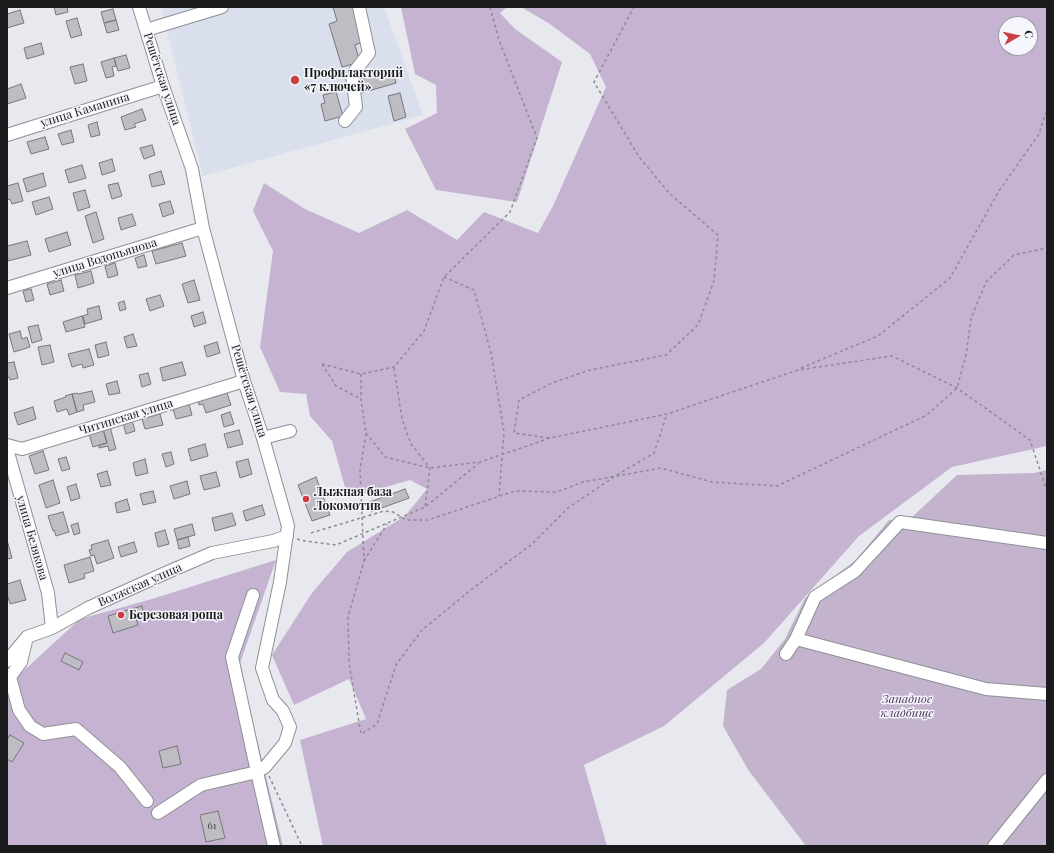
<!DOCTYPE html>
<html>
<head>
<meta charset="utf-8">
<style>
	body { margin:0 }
	#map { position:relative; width:1054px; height:853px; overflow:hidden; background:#e7e9ef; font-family:"Playfair Display",serif }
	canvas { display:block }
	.frame { position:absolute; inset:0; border:8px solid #191a1c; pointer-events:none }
	.north { position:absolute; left:998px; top:16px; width:40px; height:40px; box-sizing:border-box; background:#f4f6fc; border:1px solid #9c9ea2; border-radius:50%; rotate:81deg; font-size:11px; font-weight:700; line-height:16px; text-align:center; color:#191a1c }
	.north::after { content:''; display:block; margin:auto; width:14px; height:18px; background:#cc3d44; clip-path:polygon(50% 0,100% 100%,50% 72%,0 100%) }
</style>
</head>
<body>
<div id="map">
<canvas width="1054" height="853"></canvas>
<div class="frame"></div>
<div class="north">С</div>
</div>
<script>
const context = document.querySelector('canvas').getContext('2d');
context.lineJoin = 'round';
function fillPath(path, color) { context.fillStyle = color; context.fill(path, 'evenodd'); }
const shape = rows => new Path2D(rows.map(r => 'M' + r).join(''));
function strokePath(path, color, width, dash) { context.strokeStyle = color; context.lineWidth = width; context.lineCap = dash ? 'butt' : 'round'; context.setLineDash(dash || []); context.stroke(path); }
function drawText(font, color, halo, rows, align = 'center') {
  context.font = font + ' "Playfair Display",serif'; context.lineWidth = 3; context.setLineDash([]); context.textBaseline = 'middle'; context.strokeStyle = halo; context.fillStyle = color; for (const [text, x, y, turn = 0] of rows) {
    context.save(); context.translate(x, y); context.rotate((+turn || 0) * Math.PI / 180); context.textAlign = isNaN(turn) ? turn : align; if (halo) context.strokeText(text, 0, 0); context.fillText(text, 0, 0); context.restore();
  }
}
fillPath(shape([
	[161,7,384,7,423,115,203,176]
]), '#d9dfec');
fillPath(shape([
	[1047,470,1047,846,806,846,749,771,723,726,727,690,761,669,785,639,805,598,856,560,889,520,910,519,957,475,1034,473]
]), '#c3b3cc');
fillPath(shape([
	[401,7,507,7,500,13,515,29,562,62,517,202,436,190,405,129,437,113,436,85,415,74],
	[521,7,1047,7,1047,446,952,467,859,536,764,643,664,726,584,765,607,846,323,846,300,740,366,719,349,679,294,705,272,655,312,593,347,552,405,516,427,489,410,480,348,498,332,441,310,416,306,394,280,392,260,347,273,251,253,211,264,183,305,209,359,233,407,210,457,240,484,212,538,233,553,206,606,87,590,54,550,24],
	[1006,24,1030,24,1030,48,1006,48],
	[276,560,239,666,283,846,7,846,7,686,80,619,152,599]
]), '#c6b3d1');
const building = shape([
	[54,7,67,7,68,12,56,15,54,7],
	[333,7,353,7,363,42,355,45,360,62,342,67,329,24,337,21,333,7],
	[113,9,116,20,104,23,101,12,113,9],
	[20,10,24,23,7,28,7,14,20,10],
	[77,18,82,35,71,38,66,21,77,18],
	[116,20,119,30,107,33,104,23,116,20],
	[41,43,44,54,27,59,24,48,41,43],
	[126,55,130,68,118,71,114,58,126,55],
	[114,58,116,66,112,67,114,76,106,78,101,62,114,58],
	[83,64,87,81,75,84,70,67,83,64],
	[393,70,396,83,358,94,355,81,393,70],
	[21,84,26,98,7,104,7,89,21,84],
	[336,92,343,116,325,121,321,104,325,103,323,95,336,92],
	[400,93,406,117,394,121,388,96,400,93],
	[142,109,146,120,134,124,136,127,125,130,121,117,142,109],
	[97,122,100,135,91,137,88,125,97,122],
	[71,130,74,142,62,145,58,134,71,130],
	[45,137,49,149,31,154,27,142,45,137],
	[152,145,155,155,144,159,140,148,152,145],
	[112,159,115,171,102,175,99,163,112,159],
	[82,165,86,178,69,183,65,170,82,165],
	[161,171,165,184,152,187,149,175,161,171],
	[43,173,46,186,27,192,23,179,43,173],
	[18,183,23,201,12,204,10,199,7,200,7,186,18,183],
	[118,183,122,196,112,199,108,185,118,183],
	[85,190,90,207,78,211,73,193,85,190],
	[49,197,53,209,36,215,32,202,49,197],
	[170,201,174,213,163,217,159,204,170,201],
	[96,212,104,239,93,243,85,216,96,212],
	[132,214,136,225,121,230,118,218,132,214],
	[67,232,71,245,49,252,45,239,67,232],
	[27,241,31,255,8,261,7,246,27,241],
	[182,243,186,256,156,264,152,251,182,243],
	[144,255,147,266,138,268,135,258,144,255],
	[115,263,118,275,108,278,105,266,115,263],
	[91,271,94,283,78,288,75,275,91,271],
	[61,280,64,291,50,295,47,284,61,280],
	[194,280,200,300,188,303,182,284,194,280],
	[31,289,34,300,26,302,23,291,31,289],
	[160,295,164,306,150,311,146,299,160,295],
	[124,301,126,309,120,311,118,303,124,301],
	[99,306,102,319,85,324,83,316,88,314,87,309,99,306],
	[203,312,206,323,194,327,191,316,203,312],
	[82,316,85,327,66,332,63,322,82,316],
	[38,325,42,340,32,343,28,327,38,325],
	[20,331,22,339,27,337,30,347,14,352,9,334,20,331],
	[133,334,137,346,127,348,124,337,133,334],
	[106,342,109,355,98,358,95,345,106,342],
	[217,342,220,353,207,357,204,346,217,342],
	[50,345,54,362,42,365,38,347,50,345],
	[89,349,94,365,83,368,82,364,72,367,68,354,89,349],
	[14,362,18,378,10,380,9,377,7,378,7,363,14,362],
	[182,362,186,375,163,381,160,368,182,362],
	[148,373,151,384,142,387,139,375,148,373],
	[117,381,120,393,109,395,106,384,117,381],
	[92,391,95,402,83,405,84,410,77,412,72,394,77,393,78,394,92,391],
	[213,392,215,397,227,393,231,405,206,413,203,404,199,405,197,397,213,392],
	[72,394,77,412,69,415,67,409,57,412,54,401,66,397,65,396,72,394],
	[189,404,192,415,176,419,173,409,189,404],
	[33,407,36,419,18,425,14,413,33,407],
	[230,412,234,424,224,427,221,415,230,412],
	[160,414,163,425,145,429,142,419,160,414],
	[132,420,135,431,126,434,123,423,132,420],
	[109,423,116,449,109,451,108,446,99,448,99,445,107,443,102,425,109,423],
	[103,430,107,443,93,447,89,434,103,430],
	[239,430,243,444,228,448,224,434,239,430],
	[205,444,208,456,191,461,188,449,205,444],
	[43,451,49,470,35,474,29,456,43,451],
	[171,452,174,464,166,467,162,454,171,452],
	[66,457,70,469,62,471,58,459,66,457],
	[145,459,148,473,136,476,133,463,145,459],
	[248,459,252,474,240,478,236,462,248,459],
	[107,471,111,485,101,487,97,474,107,471],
	[216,472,220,486,204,490,200,476,216,472],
	[316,477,330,515,312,521,298,485,316,477],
	[53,480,60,503,46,508,39,485,53,480],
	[187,481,190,494,174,499,170,486,187,481],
	[76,484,80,498,71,501,67,487,76,484],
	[405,489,409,498,371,512,367,503,405,489],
	[153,491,156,502,143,505,140,494,153,491],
	[127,499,130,510,117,513,115,503,127,499],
	[262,505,265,515,246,521,243,511,262,505],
	[63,512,69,532,56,536,54,530,53,531,48,516,63,512],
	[232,513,236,525,215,531,212,518,232,513],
	[78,523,80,533,74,535,71,525,78,523],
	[192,524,195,535,177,540,174,529,192,524],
	[165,530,169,544,158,547,155,533,165,530],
	[188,537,190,546,179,549,177,540,188,537],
	[7,540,12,558,7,559,7,540],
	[108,540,114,558,97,564,94,555,91,556,89,550,92,549,91,545,108,540],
	[134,542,137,552,121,557,118,547,134,542],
	[90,557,94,571,84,574,85,578,69,583,64,565,90,557],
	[20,580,26,600,10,604,7,594,7,584,20,580],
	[142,606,144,615,136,618,138,625,113,633,108,616,142,606],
	[65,653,83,662,79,670,61,661,65,653],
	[10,735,24,743,12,762,7,759,7,740,10,735],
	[177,746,181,764,163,768,159,751,177,746],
	[218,811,225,838,206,842,200,815,218,811]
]);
fillPath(building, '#bebdc3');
strokePath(building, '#78777c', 1);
const minor = shape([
	[139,7,163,86,192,169,203,228,244,381,263,438,288,526,280,582,262,668,273,700,283,711,290,727,285,743,265,767,257,772,201,785,158,813],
	[146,30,222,7],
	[345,121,356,107,352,75,369,53,359,7],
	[7,135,163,86],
	[7,288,203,228],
	[263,438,290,431],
	[7,445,22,449,244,381],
	[7,449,48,593,52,628],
	[253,595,232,657,257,772,274,846],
	[796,639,986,689,1047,694],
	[786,654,796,639,815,597,855,571,900,522,1047,543],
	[7,661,27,637,52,628,88,608,161,575,212,553,273,541,287,536],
	[7,677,10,677,21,662,26,641],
	[10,677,19,710,30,726,43,734,76,729,120,767,147,801],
	[994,846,1047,780]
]);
strokePath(minor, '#8e9096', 14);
strokePath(shape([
	[444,277,474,290,491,353,504,432,499,496],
	[322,364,361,374,394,367,424,331,444,277,510,212,537,138,499,40,490,7],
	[322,364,336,386,361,399],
	[394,368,402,419,411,444,430,468,425,507],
	[801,368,878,336,950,278,999,191,1039,134,1047,109],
	[361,374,361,400,366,433,360,470,364,561,348,617,349,663,361,734,377,724,396,665,422,630,472,589,532,544,568,508,614,477],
	[366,433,385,457,430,468,480,462,550,438,667,414,798,370,892,356,957,388,1030,440,1047,491],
	[549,438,514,433,519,400,552,383,590,370,666,355,698,325,714,281,718,235,670,194,639,157,594,82,634,7],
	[617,475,654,453,667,414],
	[311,533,384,511,393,512,406,520,428,520,515,491,557,492,583,482,661,468,712,482,777,486,927,415,957,388,966,355,971,318,986,282,1014,255,1047,248],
	[297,539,305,541,336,545,425,507,479,463],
	[364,561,387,524],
	[269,776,302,846]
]), '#8b8c91', 1.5, [3, 3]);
strokePath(minor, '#fff', 12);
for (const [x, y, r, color] of [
	[295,80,5,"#cc3d44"],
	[306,499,4,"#cc3d44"],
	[121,615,4,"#cc3d44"]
]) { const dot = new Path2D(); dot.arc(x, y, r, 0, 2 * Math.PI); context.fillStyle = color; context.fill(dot); strokePath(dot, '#f4f6fc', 1.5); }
drawText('10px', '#424346', null, [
	["61",212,826]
]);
drawText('bold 12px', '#191a1c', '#f4f6fc', [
	["Профилакторий",304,73],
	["«7 ключей»",304,87],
	["Лыжная база",314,492],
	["Локомотив",314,506],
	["Березовая роща",129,615]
], 'left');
drawText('12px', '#191a1c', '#f4f6fc', [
	["Решётская улица",162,79,72],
	["улица Каманина",85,110,-17],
	["улица Водопьянова",105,258,-17],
	["Решётская улица",249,391,73],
	["Читинская улица",126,417,-17],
	["улица Белякова",32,538,74],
	["Волжская улица",140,585,-24]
]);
drawText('italic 12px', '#4f345e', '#f4f6fc', [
	["Западное",907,699],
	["кладбище",907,713]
]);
</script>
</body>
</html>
